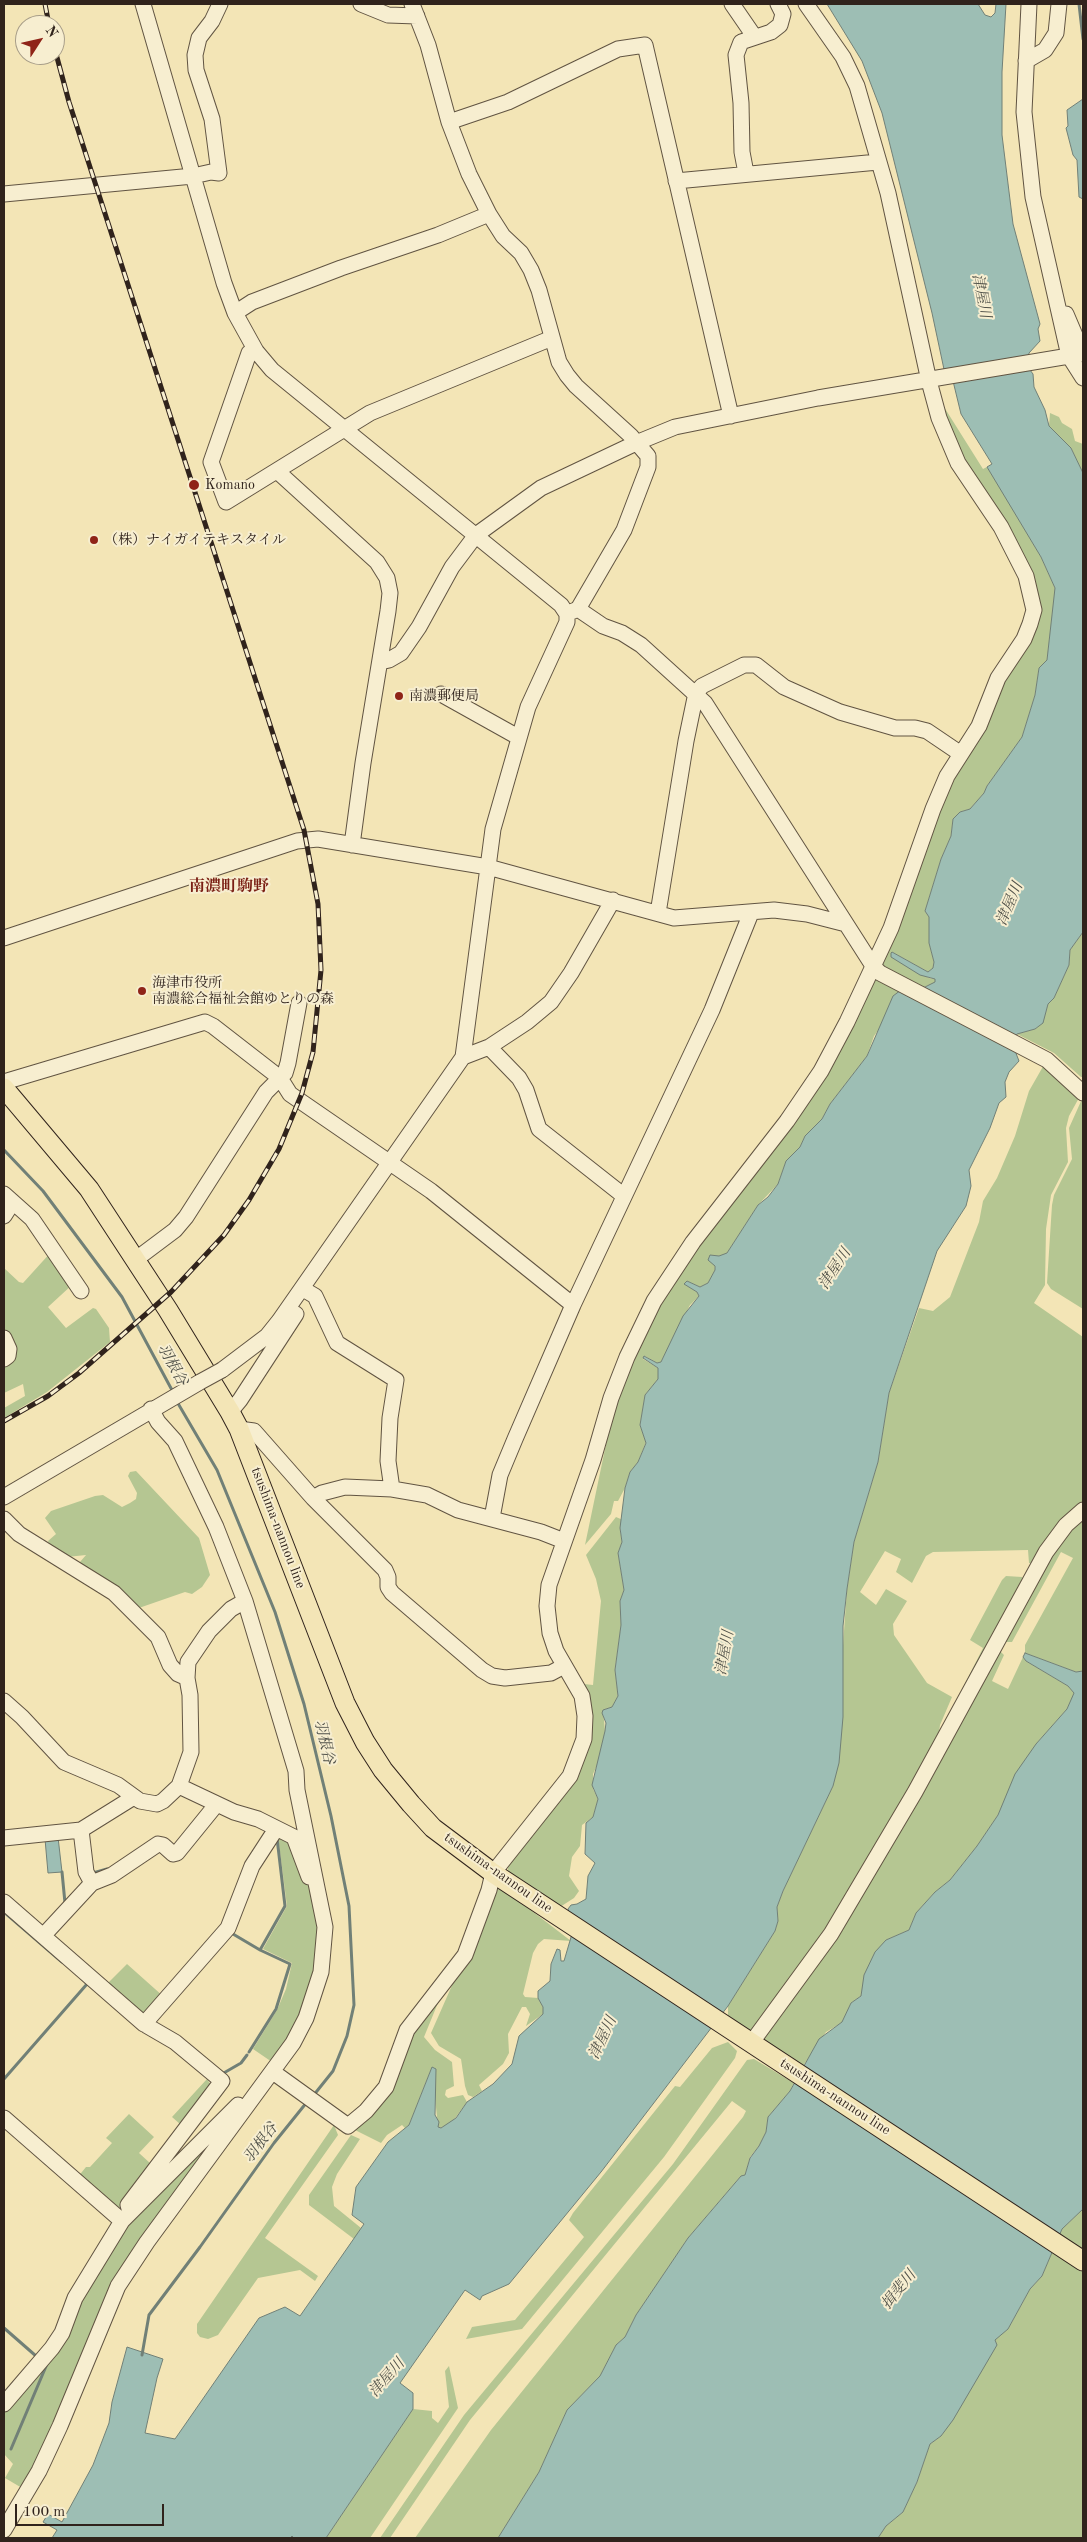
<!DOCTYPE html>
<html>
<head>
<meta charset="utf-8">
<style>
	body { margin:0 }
	#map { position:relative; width:1087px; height:2542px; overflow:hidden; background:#f3e5b6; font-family:"Old Standard TT",serif }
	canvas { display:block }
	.frame { position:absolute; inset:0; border:5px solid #30231c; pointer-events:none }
	.north { position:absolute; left:15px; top:15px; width:50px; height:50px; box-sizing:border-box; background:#f7eed0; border:1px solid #a79d88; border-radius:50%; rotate:55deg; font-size:14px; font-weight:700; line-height:20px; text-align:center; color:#30231c }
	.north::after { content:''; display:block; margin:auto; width:18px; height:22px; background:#8f2418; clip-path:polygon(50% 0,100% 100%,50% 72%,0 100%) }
	.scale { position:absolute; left:15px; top:2504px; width:149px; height:22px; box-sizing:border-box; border:2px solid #30231c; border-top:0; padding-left:6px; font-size:15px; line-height:18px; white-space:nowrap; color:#30231c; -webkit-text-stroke:4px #f7eed0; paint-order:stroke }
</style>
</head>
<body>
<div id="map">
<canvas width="1087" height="2542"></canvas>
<div class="frame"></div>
<div class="north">N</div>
<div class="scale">100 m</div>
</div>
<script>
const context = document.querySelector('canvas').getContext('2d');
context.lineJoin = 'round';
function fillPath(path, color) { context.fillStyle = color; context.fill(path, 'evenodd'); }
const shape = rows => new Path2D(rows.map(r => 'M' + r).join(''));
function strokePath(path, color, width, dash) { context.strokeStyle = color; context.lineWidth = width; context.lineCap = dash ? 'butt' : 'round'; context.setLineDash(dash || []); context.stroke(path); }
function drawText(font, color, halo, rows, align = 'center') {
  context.font = font + ' "Old Standard TT","Noto Serif JP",serif'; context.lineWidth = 4; context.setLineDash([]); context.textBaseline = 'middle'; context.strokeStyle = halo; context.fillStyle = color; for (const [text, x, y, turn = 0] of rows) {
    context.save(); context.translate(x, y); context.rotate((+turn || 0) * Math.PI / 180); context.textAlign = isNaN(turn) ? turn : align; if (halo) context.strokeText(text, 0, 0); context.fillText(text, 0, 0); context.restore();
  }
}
fillPath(shape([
	[939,399,983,469,987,467,999,485,1041,557,1055,588,1055,595,1047,661,1039,668,1035,695,1022,737,987,786,984,793,970,809,960,812,953,819,951,836,941,859,925,911,929,917,929,943,934,962,933,968,928,972,892,952,929,978,935,979,935,982,933,984,920,988,882,971,879,958,937,810,1035,598,963,463],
	[1050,413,1059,417,1062,423,1072,429,1075,441,1083,444,1083,473,1071,448,1049,426],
	[1083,932,1083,1077,1081,1077,1054,1053,1017,1034,1035,1029,1042,1023,1048,1004,1054,998,1069,965,1070,950],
	[876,973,878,980,907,991,874,1036,867,1056,830,1104,822,1119,805,1136,800,1147,786,1161,778,1184,758,1205,727,1253,724,1256,714,1256,715,1270,708,1283,700,1287,687,1281,685,1284,697,1292,699,1296,690,1305,661,1362,657,1363,645,1356,643,1359,658,1368,658,1379,645,1395,640,1425,646,1442,638,1462,630,1472,625,1488,618,1501,614,1501,611,1514,585,1545,615,1401,661,1303,697,1245,790,1126],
	[1045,1063,1080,1096,1069,1116,1066,1128,1068,1162,1051,1195,1046,1229,1045,1285,1034,1303,1083,1337,1083,1505,1034,1564,1029,1563,1028,1550,933,1552,926,1556,912,1583,896,1572,901,1559,885,1551,860,1592,876,1605,886,1589,907,1601,893,1624,894,1635,927,1683,952,1697,940,1725,938,1740,860,1881,754,2032,747,2033,728,2023,728,2006,775,1931,778,1921,777,1907,783,1891,833,1786,847,1589,854,1542,878,1462,889,1393,919,1308,933,1311,950,1297,979,1222,983,1201,997,1178,1015,1136,1029,1091],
	[1082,1099,1083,1099,1083,1309,1051,1289,1047,1283,1052,1205,1054,1195,1072,1159,1069,1128],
	[52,1251,73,1284,48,1307,66,1328,93,1308,96,1309,109,1328,110,1342,47,1392,4,1418,4,1408,25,1396,23,1384,4,1393,4,1364,11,1348,4,1329,4,1268,19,1282,23,1283],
	[136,1471,199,1538,210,1575,202,1587,192,1594,185,1592,136,1609,81,1565,80,1562,86,1555,67,1557,49,1544,48,1541,56,1534,45,1518,51,1511,95,1496,103,1495,122,1507,130,1503,136,1499,137,1493,128,1476,130,1472],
	[1083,1516,1083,1671,1076,1672,1025,1653,1025,1645,1073,1558,1061,1552,1012,1642,1002,1642,1052,1551],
	[616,1517,623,1520,620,1528,622,1542,618,1553,624,1590,620,1601,621,1625,615,1669,618,1696,612,1707,603,1710,605,1731,600,1759,593,1774,593,1789,598,1799,593,1817,582,1825,580,1846,572,1857,569,1876,579,1891,574,1898,560,1907,509,1874,507,1865,574,1781,584,1684,593,1685,601,1601,596,1579,586,1555],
	[1006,1576,1022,1577,1025,1582,952,1709,983,1648,970,1640,1002,1580],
	[998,1649,1004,1655,992,1681,1008,1689,1023,1657,1026,1661,1068,1686,1074,1693,1073,1698,1067,1709,1036,1744,998,1815,977,1846,950,1880,935,1892,916,1913,909,1930,886,1940,861,1996,851,2003,843,2022,826,2032,799,2072,763,2046,763,2034],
	[278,1836,293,1841,315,1894,319,1947,311,1990,287,2041,272,2062,253,2049,277,2010,286,1989,292,1963,263,1949,287,1906],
	[495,1888,506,1891,571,1941,544,1939,538,1944,533,1953,523,1994,525,1997,538,1998,543,2007,543,2014,526,2026,530,2014,526,2007,522,2007,508,2034,509,2053,503,2064,479,2085,482,2091,473,2097,468,2095,465,2086,461,2059,439,2046,431,2033],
	[127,1964,164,1997,147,2017,106,1985],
	[440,1998,424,2037,435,2050,452,2062,454,2086,446,2090,445,2095,448,2098,463,2095,467,2102,453,2121,441,2128,438,2127,432,2067,409,2125,405,2128,402,2125,387,2135,381,2143,355,2130,379,2107,412,2031],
	[728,2042,737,2051,735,2058,664,2157,522,2329,466,2339,472,2327,515,2320,584,2237,569,2220,573,2213,675,2086,680,2087,712,2048],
	[754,2059,794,2083,790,2091,768,2117,766,2132,759,2146,750,2157,745,2175,740,2177,688,2238,636,2315,625,2337,616,2345,600,2376,567,2410,539,2472,498,2538,415,2538,491,2430,743,2117,746,2111,732,2101,470,2420,390,2538,380,2538,464,2415,673,2164,747,2060],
	[207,2079,211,2085,180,2124,172,2117],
	[238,2108,131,2255,57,2424,22,2488,5,2478,13,2464,4,2454,4,2408,83,2293,126,2223],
	[129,2114,154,2137,139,2153,151,2164,121,2204,118,2212,77,2178,86,2167,90,2167,112,2143,106,2138],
	[334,2125,338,2135,265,2238,318,2276,315,2281,300,2270,258,2278,218,2335,208,2339,200,2337,197,2333,197,2324],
	[351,2135,360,2139,337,2174,332,2187,334,2206,361,2228,354,2239,309,2205,309,2195],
	[1083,2209,1083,2538,878,2538,886,2526,903,2512,917,2482,930,2444,941,2436,996,2345,994,2340,1008,2329,1030,2289,1042,2276,1062,2229],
	[449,2366,458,2408,370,2538,326,2538,413,2409,432,2411,432,2418,438,2423,449,2407,445,2371]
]), '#b5c692');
const water = shape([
	[827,4,978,4,985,15,991,17,995,13,996,4,1006,4,1002,72,1002,135,1013,224,1040,324,1038,329,1040,341,1029,353,1027,366,1033,374,1034,387,1045,410,1049,426,1071,448,1083,473,1083,932,1070,950,1069,965,1054,998,1048,1004,1043,1023,1035,1029,1017,1034,1012,1043,1019,1061,1009,1072,1005,1082,1006,1097,999,1103,990,1128,969,1170,971,1186,966,1206,937,1251,889,1393,878,1462,854,1542,847,1589,843,1626,843,1717,839,1763,833,1786,783,1891,777,1907,778,1921,775,1931,728,2006,601,2172,509,2284,482,2296,480,2300,465,2290,400,2383,413,2393,413,2409,326,2538,294,2538,292,2536,290,2538,52,2538,57,2530,43,2522,48,2514,62,2522,93,2465,109,2423,112,2402,127,2347,163,2359,157,2378,145,2433,175,2439,259,2318,285,2307,300,2316,364,2224,352,2215,356,2187,388,2142,409,2125,432,2067,436,2069,435,2115,439,2122,438,2127,441,2128,456,2118,467,2102,493,2084,512,2064,519,2036,543,2014,543,2007,538,1998,538,1991,550,1981,551,1964,557,1949,560,1950,561,1961,564,1961,574,1927,568,1909,571,1905,577,1904,586,1899,588,1876,595,1863,585,1854,586,1823,593,1817,598,1799,592,1785,605,1731,606,1723,602,1713,603,1710,612,1707,618,1696,615,1670,621,1625,620,1601,624,1590,618,1553,622,1542,620,1528,625,1488,630,1472,638,1462,646,1443,640,1425,645,1395,658,1379,658,1368,643,1358,644,1356,657,1363,661,1362,683,1316,699,1296,697,1292,684,1284,687,1281,700,1287,708,1283,715,1270,715,1266,708,1260,710,1255,719,1256,727,1253,758,1205,768,1197,778,1184,786,1161,800,1147,805,1136,822,1119,830,1104,867,1056,893,996,901,990,925,987,935,982,935,979,920,975,891,957,891,953,892,952,928,972,933,968,934,962,929,943,929,917,925,911,941,859,951,836,953,819,960,812,970,809,984,793,987,786,1022,737,1035,695,1039,668,1047,660,1055,588,1041,557,987,467,992,464,961,414,953,381,945,374,932,313,882,113,862,61,827,4],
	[1083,99,1083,199,1079,197,1077,160,1073,155,1066,128,1068,126,1067,110,1083,99],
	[1025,1653,1076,1672,1083,1671,1083,2209,1062,2229,1042,2276,1030,2289,1008,2329,995,2340,997,2345,953,2420,941,2436,930,2444,917,2482,903,2512,886,2526,878,2538,498,2538,539,2472,567,2410,600,2376,616,2345,625,2337,636,2315,688,2238,741,2176,745,2175,750,2158,759,2146,766,2132,768,2117,790,2091,819,2039,842,2022,851,2003,861,1996,864,1975,875,1952,886,1940,909,1930,916,1913,935,1892,950,1880,977,1846,998,1815,1015,1774,1036,1744,1067,1709,1074,1693,1068,1686,1026,1661,1023,1657,1025,1653],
	[58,1837,62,1872,48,1873,45,1839,58,1837]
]);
fillPath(water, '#9dbeb4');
strokePath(water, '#718077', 1);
strokePath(shape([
	[1079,4,1083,39],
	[4,1150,43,1191,122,1297,173,1392],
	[176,1400,217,1470,275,1612,304,1704,331,1816,349,1906,354,2005,347,2036,333,2071,313,2096],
	[62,1872,65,1903],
	[93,1873,107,1869],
	[4,1912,62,1962],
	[233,1934,260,1950],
	[249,2052,276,2009,290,1964,260,1950,285,1906,277,1838],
	[222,2074,241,2063,247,2055],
	[4,2079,87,1984,86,1983],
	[4,2328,36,2356],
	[142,2355,149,2315,200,2247,274,2143,307,2102],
	[11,2449,47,2364]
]), '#718077', 3);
const minor = shape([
	[143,4,224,283,235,313,256,351,272,370,523,574,561,605,567,614,567,622,528,707,493,829,463,1057,279,1321,267,1336,222,1370],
	[361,4,388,15,417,16],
	[412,4,428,45,449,122,469,174,489,214,503,236,521,253,531,270,539,290,559,362,567,375,576,386,631,436,648,456,648,467,624,530,578,609,571,612],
	[732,4,754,36],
	[1029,4,1024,112,1033,197,1069,356,1083,378],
	[1026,61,1045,50,1056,33,1059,4],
	[449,122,508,102,618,49,645,45,731,416],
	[746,173,742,152,741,103,736,55,741,42,771,32,780,25,783,14,778,4],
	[676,181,878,162],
	[4,194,193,176,211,172,219,173,212,119,196,70,195,55,199,38,212,21,220,4],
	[235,313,252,302,341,268,438,235,489,214],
	[1066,314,1083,354],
	[256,351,249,353,211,462,226,502,370,413,552,338],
	[277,471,377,562,387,578,390,593,388,611,363,763,352,845],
	[578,609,603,626,622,633,641,645,705,703,873,966,880,973,1047,1060,1083,1093],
	[380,662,389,660,401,653,419,627,452,567,476,535,541,488,636,443,675,427,818,398,1069,356],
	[441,694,518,737],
	[658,913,686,741,696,693,702,686,744,665,756,665,784,687,840,712,895,728,915,728,927,731,961,754],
	[4,938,297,841,318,839,488,867,674,918,774,910,807,914,846,924],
	[299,1003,288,1063,285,1073,280,1078,290,1094,431,1191,573,1305],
	[489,1047,519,1078,526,1090,539,1129,624,1196],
	[463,1057,489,1047,527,1022,551,1002,571,973,613,900],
	[4,1082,205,1022,213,1026,280,1078,266,1092,186,1217,175,1230,135,1260],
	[4,1194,32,1219,81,1291],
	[4,1216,13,1202],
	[303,1289,315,1296,337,1343,396,1380,390,1418,388,1461,392,1489],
	[4,1338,9,1349,8,1356,4,1359],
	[230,1412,240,1400,296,1314],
	[239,1429,254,1431,313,1498,322,1493,345,1487,392,1489,427,1495,458,1510,541,1532,564,1541],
	[4,1497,200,1382],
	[313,1498,385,1570,388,1577,388,1587,392,1593,482,1670,492,1676,505,1678,551,1673,564,1666],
	[492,1518,500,1475,515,1439,573,1305,712,1010,751,913],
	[4,1519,19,1534,114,1593,158,1637,170,1665,178,1674,187,1678],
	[4,1701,22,1717,64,1762,118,1785,140,1801,157,1804,163,1801,179,1786,191,1752,190,1695,187,1678,188,1662,209,1631,231,1609,245,1601],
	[179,1786,234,1812,258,1819,294,1837,309,1877],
	[81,1830,86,1872,92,1883],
	[4,1838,81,1830,134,1797],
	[4,1902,144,2024,175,2042,222,2081,128,2205,130,2212],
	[43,1936,92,1883,112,1875,158,1844,163,1845,173,1854,177,1853,216,1805],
	[144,2024,228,1928,252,1866,276,1829],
	[752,2042,831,1934,915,1792,1046,1552,1066,1525,1083,1510],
	[273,2072,348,2126,366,2111,386,2087,407,2030,465,1955,489,1890,493,1873,570,1776,584,1739,585,1716,582,1696,556,1651,550,1633,547,1606,549,1585,593,1460,611,1398,627,1357,654,1301,693,1242,787,1121,821,1071,847,1022,891,928,933,809,947,776,979,726,998,678,1024,639,1030,624,1034,610,1026,576,1001,527,958,463,939,418,929,381,888,193,857,86,843,57,806,4],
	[4,2118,122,2221],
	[4,2404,52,2348,62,2333,75,2298,122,2221,238,2105],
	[4,2530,39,2471,60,2426,118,2286,147,2242,293,2043,306,2018,321,1972,325,1927,297,1790,296,1771,245,1601,216,1527,175,1441,158,1422,151,1409]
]);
const major = shape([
	[4,1088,89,1189,168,1310,230,1412,239,1429,345,1703,365,1742,383,1770,411,1804,433,1828,493,1873,1083,2261]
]);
strokePath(minor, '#615442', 17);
strokePath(major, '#30231c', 21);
strokePath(minor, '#f7eed0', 15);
strokePath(major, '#f3e5b6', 19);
const rail = shape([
	[45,4,49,25],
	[4,1421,48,1396,79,1373,171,1292,224,1235,249,1200,279,1149,302,1093,313,1052,321,970,318,904,304,830,69,102,55,50]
]);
strokePath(rail, '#30231c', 5);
strokePath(rail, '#f7eed0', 3, [9]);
const minorBridge = shape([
	[200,1382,222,1370]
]);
strokePath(minorBridge, '#615442', 17, []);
strokePath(minorBridge, '#f7eed0', 15);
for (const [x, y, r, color] of [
	[194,485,6,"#8f2418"],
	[94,540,5,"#8f2418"],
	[399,696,5,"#8f2418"],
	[142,991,5,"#8f2418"]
]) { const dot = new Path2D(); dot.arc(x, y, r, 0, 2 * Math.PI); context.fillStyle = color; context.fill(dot); strokePath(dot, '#f7eed0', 2); }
drawText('14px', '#30231c', '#f7eed0', [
	["Komano",205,485],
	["（株）ナイガイテキスタイル",104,540],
	["南濃郵便局",409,696],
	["海津市役所",152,983],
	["南濃総合福祉会館ゆとりの森",152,999]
], 'left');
drawText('14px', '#30231c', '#f7eed0', [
	["tsushima-nannou line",278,1528,69],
	["tsushima-nannou line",498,1873,35],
	["tsushima-nannou line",835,2097,33]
]);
drawText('italic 15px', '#51524a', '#f7eed0', [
	["津屋川",981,296,79],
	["津屋川",1010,904,-67],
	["津屋川",835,1269,-57],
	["羽根谷",172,1365,61],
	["津屋川",725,1653,-80],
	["羽根谷",324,1742,77],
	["津屋川",603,2038,-65],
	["羽根谷",261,2143,-53],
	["揖斐川",899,2290,-51],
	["津屋川",387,2378,-49]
]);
drawText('bold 16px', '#7a1f14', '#f7eed0', [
	["南濃町駒野",229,887]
]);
</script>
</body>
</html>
